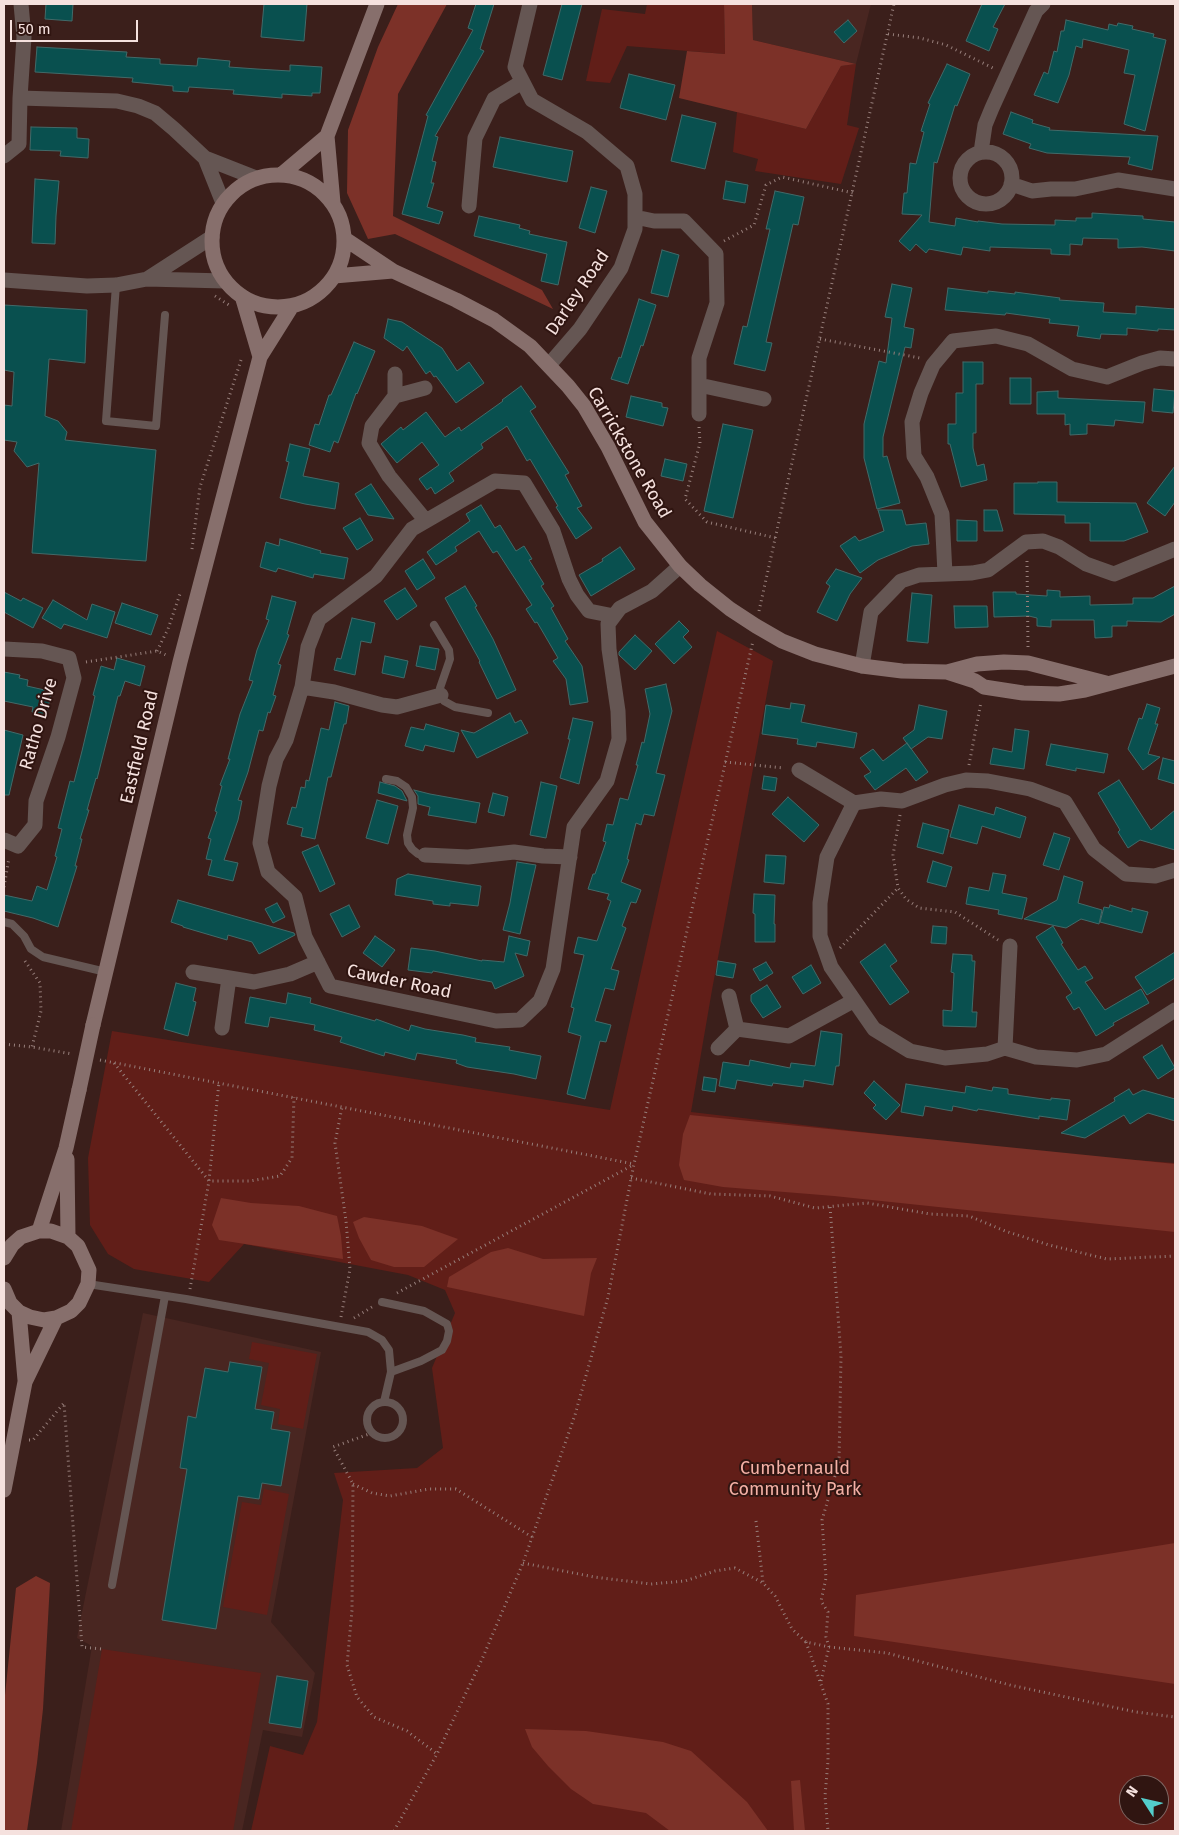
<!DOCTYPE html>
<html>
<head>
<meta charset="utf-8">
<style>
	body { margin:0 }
	#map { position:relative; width:1179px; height:1835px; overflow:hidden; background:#3b1f1b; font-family:"Fira Sans",sans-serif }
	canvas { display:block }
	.frame { position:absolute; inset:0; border:5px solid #f5e1de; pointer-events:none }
	.north { position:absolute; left:1119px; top:1775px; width:50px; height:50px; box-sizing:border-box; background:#301511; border:1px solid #7f6763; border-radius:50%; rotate:305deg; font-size:14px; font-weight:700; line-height:20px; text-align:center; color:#f5e1de }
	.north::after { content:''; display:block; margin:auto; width:18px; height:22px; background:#53cdcb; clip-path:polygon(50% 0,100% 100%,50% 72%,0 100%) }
	.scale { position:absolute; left:10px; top:20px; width:128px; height:22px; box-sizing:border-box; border:2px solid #f5e1de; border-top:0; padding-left:6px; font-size:15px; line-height:18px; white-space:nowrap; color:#f5e1de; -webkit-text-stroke:4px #301511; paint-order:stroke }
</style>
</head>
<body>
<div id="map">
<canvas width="1179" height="1835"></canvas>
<div class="frame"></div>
<div class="north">N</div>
<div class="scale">50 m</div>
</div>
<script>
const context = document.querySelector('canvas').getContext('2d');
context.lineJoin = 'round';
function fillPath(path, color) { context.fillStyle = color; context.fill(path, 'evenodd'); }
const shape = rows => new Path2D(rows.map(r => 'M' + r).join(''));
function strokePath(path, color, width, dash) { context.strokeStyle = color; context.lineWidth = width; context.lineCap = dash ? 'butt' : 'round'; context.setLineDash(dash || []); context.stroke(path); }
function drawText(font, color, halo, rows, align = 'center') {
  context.font = font + ' "Fira Sans",sans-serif'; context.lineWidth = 4; context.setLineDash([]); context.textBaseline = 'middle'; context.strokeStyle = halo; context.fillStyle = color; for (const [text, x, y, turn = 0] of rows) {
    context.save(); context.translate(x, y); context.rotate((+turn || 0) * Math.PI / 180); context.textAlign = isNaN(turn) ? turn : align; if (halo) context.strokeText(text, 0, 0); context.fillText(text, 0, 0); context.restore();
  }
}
fillPath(shape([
	[752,4,871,4,856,64,753,40],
	[143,1313,321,1352,271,1622,315,1673,302,1737,263,1730,242,1831,61,1831,92,1646,77,1638,79,1627]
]), '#492621');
fillPath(shape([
	[647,4,724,4,725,54,627,46,610,83,586,81,602,9,645,14],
	[856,64,847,125,859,128,841,184,755,171,758,159,733,152,737,112,806,129,841,66],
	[717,631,773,661,712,990,691,1112,1052,1154,1175,1163,1175,1831,251,1831,270,1746,303,1755,317,1722,343,1500,334,1473,417,1468,443,1448,432,1368,455,1313,445,1290,408,1275,244,1244,209,1282,134,1269,108,1254,90,1225,88,1158,112,1031,610,1110],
	[1129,1785,1159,1785,1159,1815,1129,1815],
	[252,1342,317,1354,303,1429,278,1424,280,1409,261,1405,269,1363,249,1359],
	[264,1489,289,1494,267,1615,223,1607,242,1502,261,1505],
	[102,1649,261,1673,233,1831,71,1831]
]), '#611e18');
fillPath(shape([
	[398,4,447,4,398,94,393,216,542,290,553,309,395,234,368,239,347,193,348,130,378,47],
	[724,4,752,4,753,40,856,64,841,66,806,129,679,98,687,51,725,54],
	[690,1115,1175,1164,1175,1232,834,1196,723,1187,684,1180,679,1165,683,1134],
	[221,1198,251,1203,299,1206,337,1216,341,1236,343,1259,219,1240,212,1225],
	[364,1217,422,1226,458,1239,424,1267,394,1267,371,1260,359,1238,353,1222],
	[508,1248,543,1259,597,1258,591,1273,584,1316,447,1287,449,1277,491,1252],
	[1175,1543,1175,1684,854,1636,856,1595],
	[36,1576,50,1583,43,1709,37,1763,27,1831,4,1831,4,1705,16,1588],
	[525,1729,586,1731,663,1742,691,1751,747,1802,768,1831,670,1831,646,1813,593,1804,571,1789,548,1766,532,1747],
	[800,1780,805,1831,794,1831,791,1781]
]), '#7c3128');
const building = shape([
	[46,4,73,4,72,21,45,19,46,4],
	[264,4,307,4,304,41,261,37,264,4],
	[476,4,494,4,480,49,484,51,435,136,438,137,432,161,436,162,431,183,434,183,427,207,443,212,439,224,402,214,428,116,426,115,473,30,468,28,476,4],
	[562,4,582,4,562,80,543,75,562,4],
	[982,4,1005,4,993,27,998,29,989,51,966,41,982,4],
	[848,20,857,31,844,43,834,32,848,20],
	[1066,20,1108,30,1109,24,1117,26,1118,23,1133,26,1132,29,1154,34,1153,37,1166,40,1145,131,1124,124,1135,75,1124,73,1129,50,1083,39,1082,48,1076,46,1069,75,1058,103,1034,95,1044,72,1048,74,1054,51,1057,52,1061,31,1064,31,1066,20],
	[37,47,127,52,126,57,160,59,160,64,197,66,198,58,230,61,229,67,257,69,290,71,290,65,322,67,320,93,312,93,312,96,282,94,282,98,233,94,234,90,189,87,188,92,173,91,173,86,132,82,133,78,35,72,37,47],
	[947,64,970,74,957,106,955,105,937,163,934,162,929,222,955,226,956,218,978,222,978,221,1002,224,1055,225,1055,220,1076,221,1076,218,1092,218,1092,213,1143,216,1143,219,1175,222,1175,251,1142,247,1118,248,1118,239,1083,238,1082,245,1070,244,1070,255,1051,254,1051,249,990,247,990,251,963,247,961,255,929,249,926,253,916,244,910,251,899,241,922,215,902,214,904,193,907,193,910,163,916,164,924,132,921,131,930,104,928,103,947,64],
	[629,74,675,85,666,120,620,108,629,74],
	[1011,112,1033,120,1032,123,1050,128,1049,130,1158,136,1152,170,1128,164,1130,157,1047,153,1029,148,1031,144,1003,134,1011,112],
	[682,115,716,123,705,169,671,161,682,115],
	[31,127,77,128,77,138,89,139,88,158,60,156,61,151,30,150,31,127],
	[500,137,573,151,567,182,493,167,500,137],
	[35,179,59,181,56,216,55,244,32,243,35,179],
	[726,181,748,185,745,203,723,199,726,181],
	[591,187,607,191,595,233,579,228,591,187],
	[775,191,804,197,798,225,793,224,766,342,772,343,765,371,734,364,743,326,747,327,770,229,766,229,775,191],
	[479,216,520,225,519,228,530,231,529,234,567,242,558,285,541,281,547,254,474,236,479,216],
	[662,250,679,255,668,297,651,293,662,250],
	[892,284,912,288,904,327,914,329,911,348,905,347,883,437,883,457,887,456,900,503,877,509,864,458,864,424,879,361,886,363,892,318,885,317,892,284],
	[948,288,988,293,988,291,1015,294,1015,292,1060,298,1059,300,1104,303,1103,312,1136,314,1136,306,1175,309,1175,330,1158,329,1158,331,1127,328,1127,335,1101,334,1100,339,1077,336,1079,326,1049,323,1050,319,1006,313,1005,315,945,310,948,288],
	[639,299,656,305,643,346,641,345,628,384,611,379,619,357,621,358,639,299],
	[4,305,87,310,85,363,49,359,45,416,58,421,67,432,65,440,156,450,146,561,32,553,39,463,27,467,14,451,17,442,4,440,4,405,12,406,14,372,4,370,4,305],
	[388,319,402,322,442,348,457,371,469,362,484,383,456,403,436,376,434,377,430,371,426,374,407,346,403,351,384,338,388,319],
	[354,342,375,351,357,394,356,393,338,443,334,441,330,452,309,445,315,424,319,425,329,395,331,395,354,342],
	[963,362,983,362,983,384,976,384,976,433,973,433,973,448,977,466,984,464,987,480,961,487,950,444,948,444,948,424,956,424,956,393,963,393,963,362],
	[1010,378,1031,378,1031,404,1010,404,1010,378],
	[521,386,536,407,530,411,569,473,565,475,582,506,577,508,592,528,576,539,556,507,558,506,530,459,527,461,507,426,481,444,483,448,449,473,454,481,435,494,431,487,427,490,419,479,439,465,422,442,397,463,381,444,401,427,403,430,426,412,445,437,459,427,461,431,503,401,502,400,521,386],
	[1154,389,1175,391,1173,413,1152,411,1154,389],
	[1058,391,1058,398,1145,402,1143,423,1115,420,1114,426,1087,424,1087,434,1070,435,1070,424,1065,425,1065,414,1037,414,1037,392,1058,391],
	[631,396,662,403,662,407,668,408,663,426,626,417,631,396],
	[723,424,753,430,733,518,704,511,723,424],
	[290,444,310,449,303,476,339,483,335,509,305,504,280,498,289,462,286,461,290,444],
	[665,459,687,464,683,481,661,476,665,459],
	[1175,466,1175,502,1165,516,1147,503,1175,466],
	[1038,482,1057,482,1057,502,1136,503,1148,532,1124,541,1090,541,1090,523,1065,523,1065,515,1014,514,1014,483,1038,483,1038,482],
	[371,484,394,519,368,515,355,494,371,484],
	[481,505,495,528,500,525,516,551,524,546,532,559,529,560,544,584,541,586,554,606,551,608,568,639,565,641,582,666,588,702,570,705,566,679,553,661,558,658,537,622,535,623,526,609,532,605,497,551,493,553,479,531,455,547,457,551,436,565,427,552,470,521,466,514,481,505],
	[878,510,902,510,906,525,926,523,929,544,912,546,878,560,860,573,840,546,855,536,859,541,884,531,878,510],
	[984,510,997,510,1003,531,984,531,984,510],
	[360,518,373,540,357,550,343,528,360,518],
	[957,520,977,521,977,541,957,541,957,520],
	[280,539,321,551,320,553,348,558,344,579,314,574,313,578,278,568,276,572,260,567,266,542,279,546,280,539],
	[620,547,635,569,591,596,579,575,603,561,602,559,620,547],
	[423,559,435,578,417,590,405,571,423,559],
	[836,569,862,578,850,594,837,621,817,612,830,586,826,583,836,569],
	[465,586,477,606,475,607,493,639,516,690,497,699,479,662,480,661,445,598,465,586],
	[1175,586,1175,614,1161,622,1127,621,1127,626,1112,626,1112,637,1095,638,1094,620,1051,620,1051,627,1037,626,1037,618,1029,616,994,617,993,592,1016,592,1016,594,1047,596,1047,590,1060,591,1060,597,1090,596,1090,605,1133,604,1133,598,1153,598,1175,586],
	[405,588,417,606,397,620,384,601,405,588],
	[4,592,21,601,23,598,43,608,33,628,4,612,4,592],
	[912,593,932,595,928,643,907,641,912,593],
	[272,596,296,602,287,634,289,635,278,664,281,665,273,695,276,696,270,713,268,712,263,731,259,730,248,772,238,800,242,801,238,820,224,860,238,863,233,881,208,875,212,860,206,859,211,839,208,838,217,812,215,811,222,786,220,785,230,759,228,759,240,714,253,681,249,680,257,650,269,620,266,619,272,596],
	[53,600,87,620,92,604,115,612,107,638,64,624,61,629,42,618,53,600],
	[122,603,158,615,151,635,115,623,122,603],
	[954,606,987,606,988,627,955,628,954,606],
	[352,618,375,623,371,643,361,641,355,675,334,670,337,658,341,659,352,618],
	[679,621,689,631,683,637,692,647,674,664,655,644,679,621],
	[635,635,652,651,635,670,619,655,619,652,635,635],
	[420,646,439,649,435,670,416,666,420,646],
	[385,656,408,661,404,678,382,673,385,656],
	[117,658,145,666,140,686,125,681,120,696,118,696,97,779,96,778,87,810,89,810,80,839,82,839,75,866,77,866,58,927,33,918,4,911,4,895,32,901,37,886,47,890,57,857,55,856,62,829,58,828,70,781,74,782,82,751,95,696,93,695,101,666,114,670,117,658],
	[4,672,20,675,19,678,28,680,27,686,49,691,48,694,51,695,46,715,32,712,33,707,4,701,4,672],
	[666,684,672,711,656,773,665,775,654,816,644,814,641,825,636,823,627,859,629,860,621,882,641,890,636,903,631,902,622,926,626,928,611,969,619,971,614,990,605,988,595,1021,611,1025,606,1042,600,1041,585,1099,567,1094,581,1036,568,1032,574,1008,571,1007,584,955,574,953,578,937,597,941,611,901,607,899,609,894,588,889,593,874,595,874,606,842,603,841,607,824,613,825,620,798,628,800,638,765,636,765,642,742,644,743,650,714,645,689,666,684],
	[335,702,349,706,346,724,344,724,331,777,328,777,315,839,301,836,303,828,287,824,292,807,296,808,301,787,305,788,306,780,309,781,321,728,329,730,335,702],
	[791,703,805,705,801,722,857,733,854,748,817,742,816,747,797,744,798,739,762,734,766,705,790,709,791,703],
	[1147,704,1160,708,1155,724,1158,724,1148,754,1160,757,1143,770,1128,749,1139,718,1142,719,1147,704],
	[919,705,947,711,942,739,928,737,911,749,903,738,914,730,919,705],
	[510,713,515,723,521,720,528,733,477,758,461,730,474,733,510,713],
	[573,718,593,722,579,784,560,778,570,739,568,739,573,718],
	[426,724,459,733,454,752,425,745,423,751,405,746,411,727,424,730,426,724],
	[1015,729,1029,731,1024,769,990,764,993,748,1012,752,1015,729],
	[4,730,23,735,9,795,4,795,4,730],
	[907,743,928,772,916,781,906,768,875,790,864,776,871,772,860,758,873,749,883,761,907,743],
	[1051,744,1108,754,1104,773,1076,768,1076,771,1046,765,1051,744],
	[1163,758,1175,761,1175,784,1158,779,1163,758],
	[764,776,777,778,775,791,762,789,764,776],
	[1119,780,1151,830,1175,810,1175,850,1140,840,1128,848,1118,832,1120,830,1098,793,1119,780],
	[380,782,395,786,402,791,407,801,378,793,380,782],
	[541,782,557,786,546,838,530,835,541,782],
	[414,790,430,794,480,803,476,823,428,815,430,807,418,804,418,796,414,790],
	[493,793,508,797,504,816,488,812,493,793],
	[788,797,819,825,804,842,772,814,788,797],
	[377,800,398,806,388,844,366,838,377,800],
	[959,805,994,815,996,807,1026,817,1020,838,982,826,977,844,950,837,959,805],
	[923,823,949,830,943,854,917,847,923,823],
	[1054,833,1070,838,1059,870,1043,865,1054,833],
	[318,845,335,884,320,892,302,852,318,845],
	[766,855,786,856,784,884,764,882,766,855],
	[933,861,952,867,946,887,927,882,933,861],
	[517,862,536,865,520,934,503,930,510,903,517,862],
	[993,873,1006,875,1002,893,1027,898,1022,919,998,914,999,910,966,904,969,887,989,891,993,873],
	[408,874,481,886,478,906,450,903,450,906,433,904,433,901,395,895,397,879,408,874],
	[1064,876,1083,882,1078,903,1102,910,1099,924,1081,919,1066,928,1024,919,1057,900,1064,876],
	[754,894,775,895,774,924,775,924,775,942,755,942,755,914,753,913,754,894],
	[178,900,294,933,295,935,259,954,252,942,228,935,227,940,183,927,183,926,171,922,178,900],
	[277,903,285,917,273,923,265,909,277,903],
	[349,905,360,927,342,937,330,914,349,905],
	[1110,905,1132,912,1132,908,1148,912,1142,933,1100,922,1104,907,1109,908,1110,905],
	[933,926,947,927,946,944,931,943,933,926],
	[1053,926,1063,943,1061,944,1078,970,1085,966,1093,978,1085,982,1105,1010,1141,989,1149,1003,1113,1023,1114,1025,1096,1036,1079,1007,1074,1010,1066,997,1072,993,1036,937,1053,926],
	[375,936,395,950,382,967,363,953,375,936],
	[509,936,530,941,527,956,515,953,524,976,495,989,492,982,433,971,432,973,408,970,411,948,435,951,482,961,482,960,504,962,509,936],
	[885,944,897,961,890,966,909,992,890,1005,860,962,885,944],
	[1175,952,1175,978,1147,995,1135,977,1175,952],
	[953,954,972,955,972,961,975,961,972,1012,977,1012,976,1027,943,1026,943,1010,952,1011,954,973,951,972,953,954],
	[718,961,736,964,733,978,716,975,718,961],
	[766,962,773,973,760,981,753,969,766,962],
	[811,965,821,983,803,994,792,977,811,965],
	[176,983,196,988,193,1001,196,1002,188,1036,164,1029,176,983],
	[767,985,781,1007,763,1018,751,1001,751,995,767,985],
	[288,993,311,998,310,1003,375,1021,376,1019,409,1031,411,1025,425,1029,463,1035,476,1038,475,1042,510,1047,509,1050,541,1056,536,1079,514,1074,467,1067,456,1063,457,1060,417,1053,415,1060,385,1052,384,1056,340,1042,342,1037,314,1030,315,1025,270,1017,268,1027,245,1023,250,997,286,1004,288,993],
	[821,1031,842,1034,839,1066,836,1066,833,1085,804,1080,803,1087,773,1083,772,1086,737,1080,735,1089,719,1086,723,1062,749,1066,750,1060,790,1068,791,1063,815,1066,821,1031],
	[1162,1045,1175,1068,1158,1079,1143,1057,1162,1045],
	[704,1077,717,1079,715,1092,702,1090,704,1077],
	[874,1081,900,1105,886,1120,873,1108,876,1105,864,1093,874,1081],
	[906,1084,965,1093,966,1086,992,1091,993,1087,1008,1089,1008,1094,1051,1100,1051,1098,1070,1100,1067,1120,1039,1116,1039,1119,978,1109,977,1111,953,1106,952,1111,925,1106,923,1116,901,1112,906,1084],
	[1129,1089,1133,1095,1143,1090,1175,1099,1175,1121,1148,1113,1130,1124,1124,1115,1085,1138,1061,1133,1115,1101,1114,1098,1129,1089],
	[230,1362,262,1367,255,1409,274,1412,271,1429,290,1432,281,1486,262,1483,259,1499,238,1496,216,1629,162,1620,187,1469,180,1468,188,1416,196,1418,205,1368,228,1372,230,1362],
	[277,1676,308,1681,301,1728,269,1723,277,1676]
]);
fillPath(building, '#09504f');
strokePath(building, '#426a69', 1);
strokePath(shape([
	[888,34,920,38,946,45,995,69],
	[724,241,754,225,766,185,782,177,853,193],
	[215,296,229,305],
	[820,339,920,358],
	[699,427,700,443,685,499,707,522,776,538],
	[192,549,200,487,241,360],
	[1027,561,1028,647],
	[759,611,894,4],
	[157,651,168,629,180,594],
	[86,662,157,651,166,655],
	[725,762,784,768],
	[969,765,981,702],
	[900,815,893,855,898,888,906,899,919,908,955,912,998,940],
	[4,887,9,858],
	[840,948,898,888],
	[25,961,40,983,41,1011,32,1047],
	[4,1044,32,1047,72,1054],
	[100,1060,634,1164],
	[114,1063,209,1181,250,1181,280,1176,292,1158,294,1097],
	[631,1178,711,1194,770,1196,815,1208,867,1203,930,1214,969,1216,1005,1231,1049,1245,1107,1259,1175,1256],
	[190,1289,209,1181,219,1082],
	[397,1293,633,1165],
	[341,1317,350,1269,346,1221,335,1143,342,1107],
	[354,1318,372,1307],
	[372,1433,333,1447,353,1484,352,1610,347,1665,357,1697,374,1717,407,1731,437,1754],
	[29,1440,33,1440,64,1403,82,1647,102,1649],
	[353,1484,372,1493,390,1496,429,1489,456,1489,532,1537],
	[756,1521,763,1583],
	[523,1563,594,1577,651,1584,685,1581,715,1571,735,1568,763,1583,775,1596,792,1629,806,1642,829,1647,887,1653,1010,1685,1136,1712,1175,1717],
	[806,1642,828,1704,828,1761,825,1796,828,1831],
	[821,1681,829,1647,826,1637,828,1612,821,1601,826,1578,822,1520,839,1462,841,1356,830,1206],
	[394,1831,437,1754,483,1657,523,1563,575,1415,608,1297,634,1164,753,641]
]), '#977f7b', 3, [1, 4]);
strokePath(shape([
	[116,285,106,421,156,426,165,315],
	[434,625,449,650,450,659,440,688,441,695,444,701,455,707,488,713],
	[386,779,397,781,406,787,412,797,413,808,407,835,408,843,412,849,418,854,425,855],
	[4,922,12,924,24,936,31,949,43,957,106,972],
	[88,1284,186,1299,368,1332,382,1340,389,1350,391,1372,384,1402],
	[382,1302,424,1311,447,1324,449,1331,447,1341,442,1350,421,1361,391,1372],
	'367 1420a18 18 0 1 1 36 0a18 18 0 1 1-36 0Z',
	[112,1585,165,1296]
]), '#655653', 8);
strokePath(shape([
	[21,4,24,37,20,98,117,101,138,106,155,113,174,129,205,158,256,178],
	[530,4,515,67,532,100,587,132,627,166,635,194,635,229,621,268,580,329,549,365],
	[981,152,985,125,992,108,1036,11,1043,4],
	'960 178a26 26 0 1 1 52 0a26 26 0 1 1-52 0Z',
	[4,156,19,144,20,98],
	[205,158,223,203],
	[1011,184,1032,191,1051,189,1075,189,1118,180,1175,189],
	[469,206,475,138,494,99,522,82],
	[635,217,654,221,684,221,716,254,717,303,699,358,699,414],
	[147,279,212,237],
	[4,280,87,286,116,285,147,279,225,281],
	[395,374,395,396,425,388],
	[699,385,764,399],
	[395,396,372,426,369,443,389,476,426,521],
	[945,574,942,514,927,477,914,456,912,422,921,393,933,365,953,341,996,336,1028,344,1072,369,1107,377,1142,363,1160,358,1175,359],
	[614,616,589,611,577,595,569,579,553,531,524,483,495,481,412,529,376,576,319,619,308,647,302,687,286,740,276,759,269,786,260,843,268,872,295,897,305,937,330,986,496,1021,520,1020,540,1001,553,969,574,827,607,781,619,739,618,711,609,649,608,624,620,608,652,591,680,566],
	[4,649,42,651,69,658,74,678,58,737,36,801,35,825,18,846,4,840],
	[862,666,871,612,901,581,919,575,972,573,988,570,1026,542,1043,541,1059,547,1086,564,1114,574,1175,549],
	[302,687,334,692,382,705,397,707,441,695],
	[799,770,854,803],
	[425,855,468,857,514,852,543,856,570,857],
	[1175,870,1155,876,1126,874,1094,849,1065,802,1030,789,988,781,966,780,945,785,902,801,881,799,854,803,827,857,820,903,820,936,831,967,874,1029,910,1051,945,1058,987,1054,1005,1048,1036,1057,1077,1060,1106,1054,1175,1010],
	[193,972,254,982,290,974,318,962],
	[729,996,737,1029],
	[222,1028,229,978],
	[718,1048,737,1029,789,1036,853,1001],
	[1005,1048,1010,946]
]), '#655653', 15);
strokePath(shape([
	[282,174,327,136],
	'212 241a66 66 0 1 1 132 0a66 66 0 1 1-132 0Z',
	[333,203,327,136,377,4],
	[345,239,393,271,456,300,494,320,530,346,568,386,584,406,608,447,645,522,680,566,700,585,730,609,756,626,782,641,815,654,862,666,902,671,947,672,977,664,1004,662,1028,663,1106,683],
	[334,276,393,271],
	[242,296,260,357],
	[947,672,975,681,984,687,1023,693,1059,694,1085,690,1175,666],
	[93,1025,180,662,260,357,292,306],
	[67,1159,68,1237],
	[39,1231,66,1148,79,1090],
	[4,1258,12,1245,21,1237,39,1231,51,1231,68,1237,78,1246,89,1270,88,1284,79,1303,71,1311,56,1318,44,1320,30,1317,19,1312,10,1303,4,1289],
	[19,1312,25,1380],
	[4,1490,25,1382,56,1318]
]), '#876f6c', 15);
strokePath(shape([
	[79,1090,93,1025]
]), '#876f6c', 15);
drawText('18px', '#f5e1de', '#301511', [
	["Darley Road",578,293,-56],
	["Carrickstone Road",629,453,60],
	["Ratho Drive",39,724,-74],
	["Eastfield Road",140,747,-77],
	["Cawder Road",399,982,12]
]);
drawText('18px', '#f4b0a5', '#301511', [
	["Cumbernauld",795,1469],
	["Community Park",795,1490]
]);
</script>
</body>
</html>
